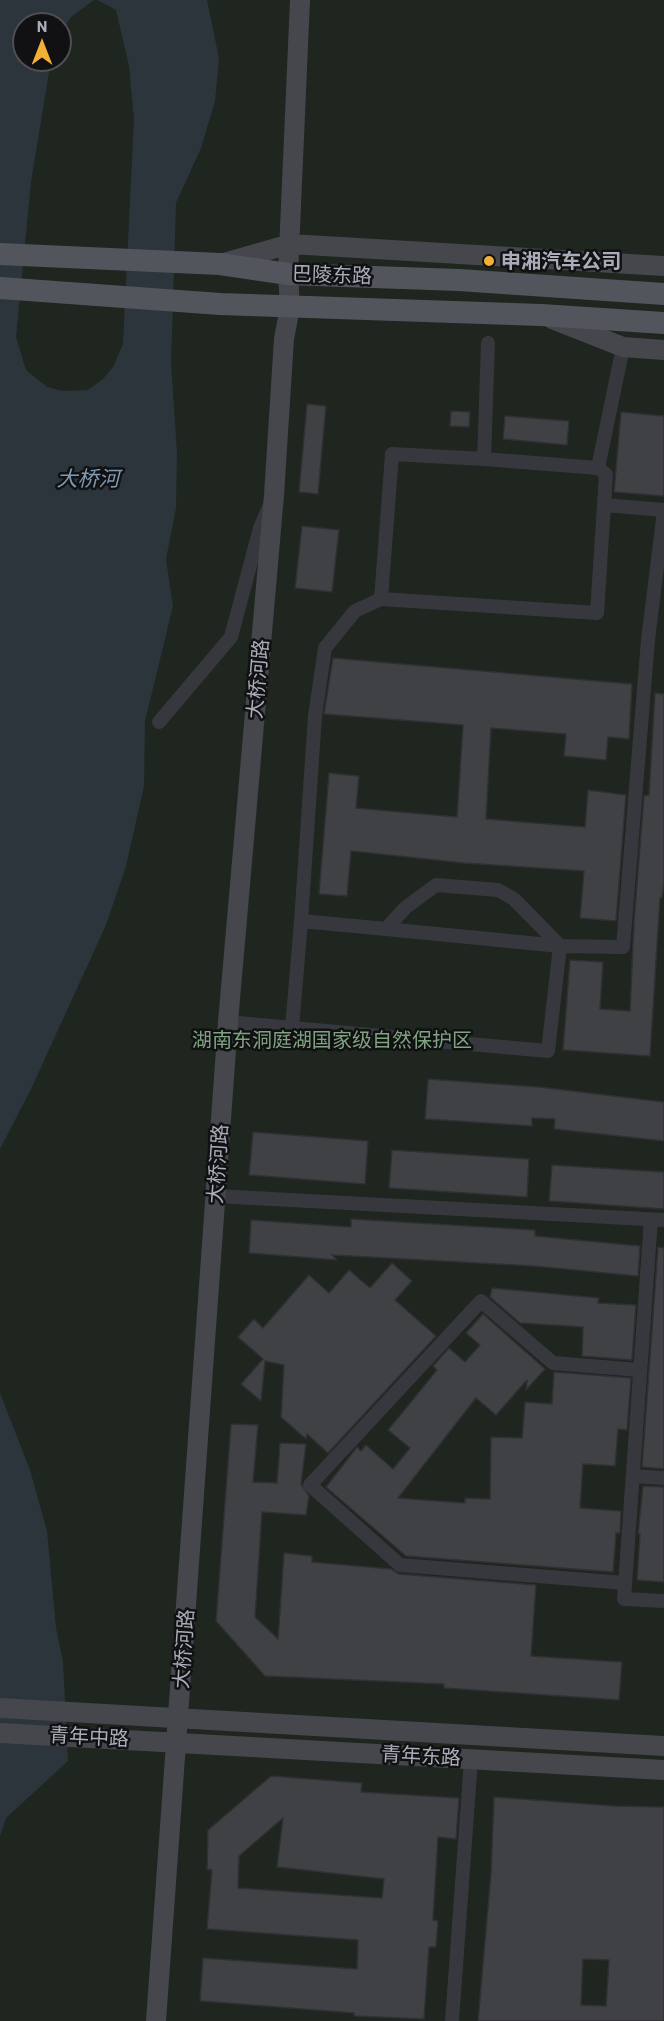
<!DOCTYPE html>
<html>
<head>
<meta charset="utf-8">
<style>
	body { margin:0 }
	#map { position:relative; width:664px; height:2021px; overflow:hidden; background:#161618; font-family:Barlow,sans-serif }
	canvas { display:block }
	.north { position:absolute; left:12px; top:12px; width:60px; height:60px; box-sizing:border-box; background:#111113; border:2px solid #4d4f55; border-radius:50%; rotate:0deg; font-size:16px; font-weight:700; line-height:24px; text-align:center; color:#a8adb8 }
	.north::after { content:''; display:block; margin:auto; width:21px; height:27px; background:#f2b134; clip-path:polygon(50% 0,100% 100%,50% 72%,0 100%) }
</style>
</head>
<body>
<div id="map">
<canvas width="664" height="2021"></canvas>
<div class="north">N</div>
</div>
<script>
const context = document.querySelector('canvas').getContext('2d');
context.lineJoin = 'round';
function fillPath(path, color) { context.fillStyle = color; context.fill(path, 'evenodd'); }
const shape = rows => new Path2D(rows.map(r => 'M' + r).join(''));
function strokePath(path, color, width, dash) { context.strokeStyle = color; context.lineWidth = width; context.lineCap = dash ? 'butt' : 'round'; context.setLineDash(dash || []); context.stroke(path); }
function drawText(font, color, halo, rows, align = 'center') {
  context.font = font + ' Barlow,"Noto Sans SC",sans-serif'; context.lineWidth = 5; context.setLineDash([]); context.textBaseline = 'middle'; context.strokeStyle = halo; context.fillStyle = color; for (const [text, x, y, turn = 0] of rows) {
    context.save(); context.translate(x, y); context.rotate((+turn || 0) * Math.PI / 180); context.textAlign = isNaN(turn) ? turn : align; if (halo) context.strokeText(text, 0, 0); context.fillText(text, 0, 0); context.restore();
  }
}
fillPath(shape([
	[0,0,664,0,664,2021,0,2021],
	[24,24,60,24,60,60,24,60]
]), '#1e261f');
fillPath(shape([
	[0,0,94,0,71,17,60,35,60,24,24,24,24,60,51,60,31,182,16,337,26,370,47,387,63,391,88,390,103,379,113,367,123,344,134,119,129,66,116,10,97,0,207,0,219,58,215,101,201,148,176,203,171,364,177,452,176,508,166,559,173,606,145,721,144,786,126,866,106,925,31,1089,0,1149],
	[0,1393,30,1470,47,1531,56,1628,63,1662,68,1761,6,1818,0,1836]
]), '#2c353c');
const building = shape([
	[307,404,326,406,318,494,299,492,307,404],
	[451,411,470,412,469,427,450,426,451,411],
	[621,412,664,416,664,496,614,492,621,412],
	[505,416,569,421,567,445,503,439,505,416],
	[302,526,339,530,332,592,295,588,302,526],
	[333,658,632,684,629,739,608,737,606,760,564,756,566,734,491,728,486,819,585,827,588,790,626,795,616,921,580,918,584,871,464,863,351,851,347,896,319,894,329,773,359,776,356,808,457,817,463,725,324,714,333,658],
	[655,693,664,694,664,882,662,898,660,898,650,1056,563,1050,570,960,603,962,600,1009,630,1011,634,922,644,796,649,795,655,693],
	[259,1036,284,1037,284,1049,259,1048,259,1036],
	[428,1079,539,1087,664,1102,664,1141,554,1129,555,1119,532,1118,532,1126,425,1119,428,1079],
	[253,1132,368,1141,365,1184,249,1175,253,1132],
	[392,1150,529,1159,527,1197,389,1188,392,1150],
	[552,1165,664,1172,664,1209,549,1201,552,1165],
	[351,1219,535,1230,535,1236,640,1246,638,1276,533,1266,332,1255,337,1260,249,1253,251,1220,351,1227,351,1219],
	[658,1247,664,1248,664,1469,642,1467,658,1247],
	[392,1263,412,1281,395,1300,436,1336,328,1453,307,1434,306,1439,281,1417,284,1365,265,1361,261,1401,241,1384,263,1359,238,1337,254,1319,263,1328,309,1275,329,1293,349,1270,370,1288,392,1263],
	[492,1288,599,1298,598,1303,636,1305,632,1360,582,1356,583,1327,520,1323,490,1297,492,1288],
	[483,1314,545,1369,526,1390,527,1380,496,1415,476,1398,398,1498,465,1503,465,1498,490,1499,491,1437,522,1438,525,1402,552,1404,554,1372,631,1378,627,1430,618,1429,615,1466,583,1464,580,1508,621,1511,620,1533,616,1533,613,1572,406,1556,326,1487,357,1447,361,1451,366,1445,393,1469,410,1448,388,1430,437,1370,433,1366,449,1348,465,1362,480,1345,466,1333,483,1314],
	[231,1424,258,1425,253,1482,277,1483,280,1443,306,1444,301,1484,309,1496,306,1515,262,1512,255,1617,278,1639,284,1553,312,1556,312,1562,391,1569,399,1574,536,1585,531,1656,622,1662,619,1700,444,1688,444,1684,265,1676,216,1621,231,1424],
	[643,1486,664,1487,664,1582,637,1580,640,1534,638,1534,643,1486],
	[271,1776,362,1783,361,1792,459,1798,456,1839,438,1837,433,1920,438,1921,436,1947,429,1947,424,2019,354,2016,354,2013,200,2001,203,1958,357,1969,358,1940,207,1929,212,1870,207,1869,208,1830,271,1776],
	[283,1818,277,1867,384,1879,382,1898,238,1888,239,1856,283,1818],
	[494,1797,615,1806,664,1807,664,2021,478,2021,491,1873,494,1797],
	[583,1959,609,1960,606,2006,581,2005,583,1959]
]);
fillPath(building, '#404145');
strokePath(building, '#303034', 1.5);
strokePath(shape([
	[488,343,484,459,392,454,381,599,597,613,606,474,598,468,623,347],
	[484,459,598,468],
	[604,505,664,510],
	[159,722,231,637,260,528,269,507],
	[301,921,315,716,325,648,355,611,381,599],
	[386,929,560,946,623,947,648,640,664,511],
	[228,1022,292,1028,548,1051,560,946,514,899,498,890,436,885,405,908,386,929,301,921,292,1028],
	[216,1196,664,1220],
	[651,1219,624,1599,664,1601],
	[633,1476,664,1478],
	[625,1583,400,1565,310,1485,481,1301,553,1363,640,1370],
	[452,2021,471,1759]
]), '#37383d', 14);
strokePath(shape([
	[220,264,290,244,664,266],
	[552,319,623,347,664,350],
	[0,1708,664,1746],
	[0,1733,664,1770],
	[156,2021,228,1022,274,495,284,339,290,307,288,274,300,0]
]), '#45474d', 20);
strokePath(shape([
	[0,254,220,264,288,274,459,280,664,294],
	[0,288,220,304,541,315,664,323]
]), '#53555c', 22);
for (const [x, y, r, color] of [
	[489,261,6,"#f2b134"]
]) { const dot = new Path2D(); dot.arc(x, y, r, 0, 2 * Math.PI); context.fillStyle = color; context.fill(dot); strokePath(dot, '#111113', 2); }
drawText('bold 20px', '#a8adb8', '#111113', [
	["申湘汽车公司",501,261]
], 'left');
drawText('20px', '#a8adb8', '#111113', [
	["巴陵东路",332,275,2],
	["大桥河路",258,679,-85],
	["大桥河路",218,1164,-86],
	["大桥河路",184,1649,-86],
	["青年中路",89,1737,3],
	["青年东路",421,1756,3]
]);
drawText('20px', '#7fa381', '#111113', [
	["湖南东洞庭湖国家级自然保护区",332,1040]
]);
drawText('italic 21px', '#7f9bb3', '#111113', [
	["大桥河",88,479]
]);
</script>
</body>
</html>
